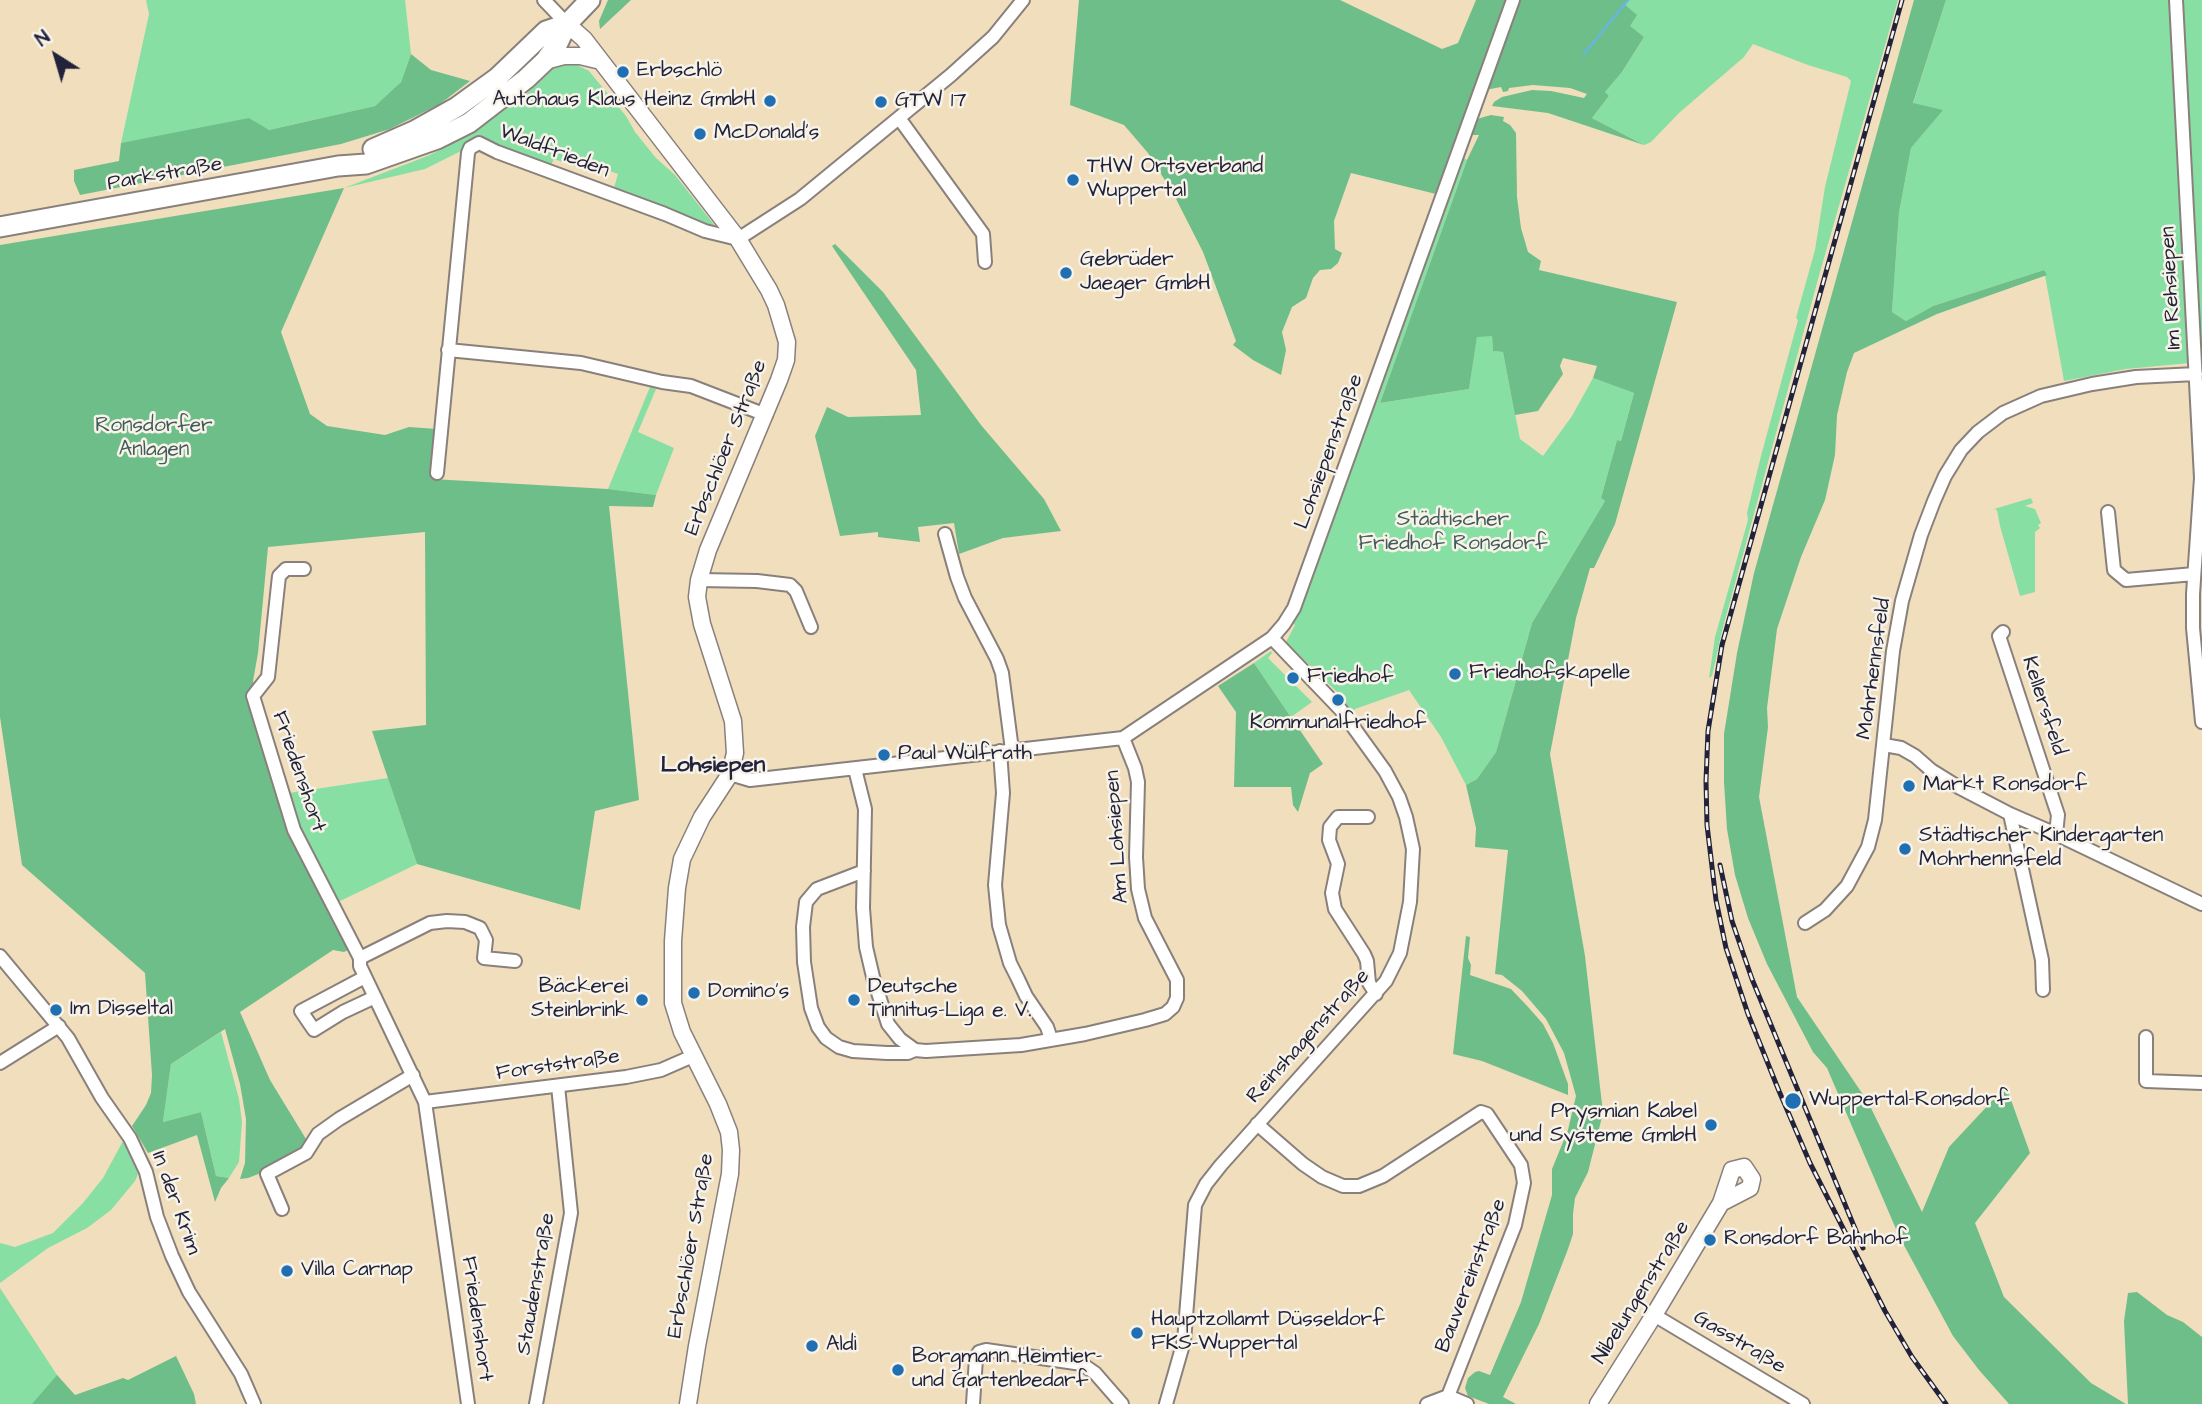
<!DOCTYPE html>
<html>
<head>
<meta charset="utf-8">
<style>
	body { margin:0 }
	#map { position:relative; width:2202px; height:1404px; overflow:hidden; background:#f0debd; font-family:"Architects Daughter",sans-serif }
	canvas { display:block }
	.north { position:absolute; left:21px; top:21px; width:70px; height:70px; -webkit-text-stroke:5px #f7f3e8; paint-order:stroke; rotate:323deg; font-size:19px; font-weight:700; line-height:28px; text-align:center; color:#22223b }
	.north::after { content:''; display:block; margin:auto; width:24px; height:32px; background:#22223b; clip-path:polygon(50% 0,100% 100%,50% 72%,0 100%) }
</style>
</head>
<body>
<div id="map">
<canvas width="2202" height="1404"></canvas>
<div class="north">N</div>
</div>
<script>
const context = document.querySelector('canvas').getContext('2d');
context.lineJoin = 'round';
function fillPath(path, color) { context.fillStyle = color; context.fill(path, 'evenodd'); }
const shape = rows => new Path2D(rows.map(r => 'M' + r).join(''));
function strokePath(path, color, width, dash) { context.strokeStyle = color; context.lineWidth = width; context.lineCap = dash ? 'butt' : 'round'; context.setLineDash(dash || []); context.stroke(path); }
function drawText(font, color, halo, rows, align = 'center') {
  context.font = font + ' "Architects Daughter",sans-serif'; context.lineWidth = 5; context.setLineDash([]); context.textBaseline = 'middle'; context.strokeStyle = halo; context.fillStyle = color; for (const [text, x, y, turn = 0] of rows) {
    context.save(); context.translate(x, y); context.rotate((+turn || 0) * Math.PI / 180); context.textAlign = isNaN(turn) ? turn : align; if (halo) context.strokeText(text, 0, 0); context.fillText(text, 0, 0); context.restore();
  }
}
fillPath(shape([
	[146,0,405,0,411,54,401,82,375,106,269,130,152,138,121,143,149,14],
	[1627,0,1898,0,1820,272,1722,631,1712,676,1709,678,1715,637,1748,520,1747,513,1761,456,1798,320,1796,318,1815,250,1825,187,1851,81,1847,77,1808,65,1753,44,1744,57,1679,113,1651,142,1644,145,1592,118,1609,96,1604,93,1622,72,1644,37,1629,26,1624,4],
	[1946,0,2202,0,2202,380,2200,362,2126,369,2064,381,2044,270,1933,306,1906,321,1892,312,1899,213,1911,148,1942,110,1913,104],
	[566,64,577,65,589,71,626,116,635,132,656,158,675,175,716,227,613,191,618,174,596,166,594,171,590,170,589,171,554,159,550,167,469,147,425,169,344,188,430,155,451,144,522,98,554,68],
	[1462,157,1467,160,1380,403,1469,389,1477,336,1492,336,1493,351,1503,352,1520,439,1543,456,1572,416,1593,378,1634,393,1621,441,1617,440,1601,498,1605,501,1532,623,1496,752,1477,779,1466,785,1441,737,1409,690,1355,709,1353,713,1337,692,1286,642,1295,625,1292,623],
	[650,387,656,389,638,432,674,448,656,495,608,489],
	[2031,498,2033,503,2025,506,2035,509,2041,523,2038,525,2040,528,2035,532,2035,592,2020,596,2000,526,1997,510,1994,509],
	[1271,651,1272,653,1268,658,1312,702,1291,717,1254,663],
	[388,778,417,864,338,902,298,824,289,793],
	[221,1032,239,1099,242,1122,239,1162,229,1178,216,1176,201,1112,163,1122,171,1064],
	[123,1141,138,1174,135,1181,111,1210,87,1228,48,1248,0,1283,0,1243,15,1247,53,1233,83,1203,103,1178],
	[0,1288,57,1375,74,1404,0,1404]
]), '#88dfa3');
fillPath(shape([
	[608,0,631,0,600,29,599,21],
	[1079,0,1340,0,1442,49,1458,43,1476,0,1505,0,1436,194,1351,173,1334,221,1335,249,1342,253,1338,263,1331,269,1320,270,1313,278,1306,298,1292,307,1282,332,1286,350,1281,375,1253,360,1233,345,1236,341,1203,252,1174,195,1148,153,1124,125,1070,105],
	[1517,0,1627,0,1624,4,1637,15,1630,26,1644,37,1622,72,1605,92,1609,96,1592,118,1644,145,1548,113,1492,106,1494,102,1502,97,1532,90,1551,91,1584,98,1587,94,1570,88,1533,85,1509,88,1508,91,1503,92,1501,87,1485,90],
	[1914,0,1946,0,1913,103,1943,110,1911,148,1899,213,1892,312,1906,321,1933,306,2044,270,2047,275,1937,314,1854,353,1847,372,1837,415,1835,455,1825,500,1801,557,1777,629,1767,708,1768,727,1759,797,1797,997,1868,1102,1922,1212,1949,1147,2006,1086,2030,1153,1975,1223,2004,1297,2091,1383,2126,1404,2009,1404,1979,1370,1953,1336,1899,1236,1827,1068,1813,1052,1767,964,1748,918,1735,875,1727,829,1724,782,1724,734,1737,653,1754,573],
	[411,54,431,70,470,81,440,104,390,129,341,144,80,195,74,181,74,170,119,161,121,143,249,118,269,130,375,106,401,82],
	[1491,115,1504,117,1503,121,1510,125,1516,133,1517,197,1521,228,1528,252,1541,261,1539,270,1677,302,1615,524,1594,568,1590,568,1576,618,1550,754,1585,956,1603,1113,1588,1172,1575,1198,1573,1214,1573,1234,1568,1249,1539,1324,1503,1397,1516,1404,1489,1404,1468,1396,1465,1388,1468,1378,1475,1372,1479,1371,1490,1375,1521,1302,1552,1195,1552,1169,1568,1130,1576,1096,1564,1053,1546,1019,1522,991,1502,975,1495,974,1508,850,1475,847,1476,828,1466,785,1477,779,1496,752,1532,623,1605,501,1601,498,1617,440,1621,441,1634,393,1593,378,1597,366,1563,358,1560,366,1563,374,1538,411,1515,415,1503,352,1493,351,1492,336,1477,337,1469,389,1380,403,1467,160,1479,135,1473,135,1471,130,1477,119],
	[344,188,281,332,310,414,327,426,385,435,409,427,437,429,432,479,608,489,656,495,653,507,609,506,639,800,595,811,580,910,417,864,372,731,426,725,425,532,268,547,258,653,253,681,298,824,338,902,348,950,344,952,333,950,240,1012,270,1080,306,1139,301,1151,266,1171,248,1178,240,1179,245,1163,246,1119,240,1084,225,1029,171,1064,163,1122,201,1112,216,1176,229,1178,221,1188,215,1202,197,1135,148,1153,132,1126,146,1105,151,1093,152,1075,145,973,22,865,0,717,0,245],
	[835,244,883,292,981,425,1044,499,1061,531,1003,538,959,554,954,523,918,527,920,542,878,537,878,532,840,536,815,436,827,407,848,417,921,415,916,370,832,246],
	[1254,663,1323,764,1310,773,1298,812,1293,805,1291,787,1234,787,1236,712,1218,686],
	[1466,936,1470,937,1468,958,1471,965,1470,975,1511,989,1529,1008,1543,1024,1553,1043,1568,1084,1568,1095,1482,1061,1453,1054],
	[2137,1292,2167,1315,2183,1322,2202,1337,2202,1404,2128,1404,2124,1321,2128,1293],
	[176,1356,194,1394,196,1404,32,1404,57,1375,75,1395,123,1378,128,1380]
]), '#6ebe89');
strokePath(shape([
	[1584,54,1628,0]
]), '#67b5e1', 2.5);
const minor = shape([
	[544,0,567,24],
	[2176,0,2201,478,2193,594,2193,628,2202,722],
	[899,118,983,234,985,262],
	[448,350,581,363,662,382,691,386,766,415],
	[437,473,468,153,470,148,479,143,497,152,665,214,705,231,738,239,800,199,951,75,993,37,1023,0],
	[2108,512,2114,570,2126,580,2194,574],
	[945,534,957,577,965,598,997,659,1002,673,1012,750],
	[304,569,286,569,279,576,268,677,253,696,294,830,360,958,360,966,425,1102,468,1404],
	[699,580,757,581,790,585,796,591,811,627],
	[2003,632,1999,636,2058,815,2056,834],
	[1884,745,1901,748,1915,756,1931,770,1960,788,2010,814,2056,834,2202,904],
	[1000,751,1003,793,995,885,999,925,1010,963,1018,979,1026,996,1047,1027,1051,1039],
	[855,769,865,809,863,908,866,947,873,977,888,1024,900,1039,915,1050,926,1051,1021,1045,1085,1034,1145,1020,1165,1014,1173,1007,1177,998,1177,980,1145,918,1138,889,1136,857,1138,782,1135,768,1123,738],
	[730,774,750,780,1123,738,1272,638,1284,624,1294,608,1513,0],
	[2010,814,2042,960,2043,990],
	[1368,817,1338,817,1330,827,1329,840,1338,864,1332,893,1335,909,1364,954,1367,961,1369,983,1376,994],
	[864,871,817,889,806,902,803,927,804,962,811,1008,818,1027,826,1038,839,1047,853,1051,887,1053,908,1053,915,1050],
	[1805,923,1825,910,1847,886,1868,847,1875,820,1893,651,1902,601,1921,535,1934,501,1945,476,1961,450,1978,432,2003,413,2041,396,2092,384,2136,377,2196,374],
	[0,956,68,1038,102,1098,130,1138,146,1172,157,1217,172,1256,189,1292,241,1374,254,1404],
	[360,958,430,923,447,921,465,922,480,928,486,940,484,958,515,961],
	[365,977,301,1011,314,1030,343,1012,375,997],
	[2146,1037,2146,1081,2202,1083],
	[0,1063,59,1026],
	[425,1102,626,1077,661,1070,693,1056],
	[1257,1124,1303,1164,1322,1177,1343,1186,1359,1186,1383,1176,1481,1112,1487,1114,1521,1165,1524,1183,1515,1225,1445,1404],
	[282,1209,267,1174,306,1153,318,1134,339,1119,413,1075],
	[1654,1315,1803,1404],
	[536,1404,571,1213,558,1086],
	[973,1404,976,1358,979,1352,986,1350,1082,1364,1095,1373,1122,1404],
	[1166,1404,1184,1341,1195,1205,1206,1184,1221,1165,1386,981,1400,953,1410,902,1413,849,1406,817,1399,797,1385,771,1341,710,1272,638],
	[1427,1404,1448,1396,1467,1404]
]);
const tertiary = shape([
	[567,24,584,39,738,239,769,290,776,305,787,342,786,360,779,380,708,550,699,580,697,597,702,624,733,721,735,753,730,774,702,817,682,859,677,888,673,941,673,1003,682,1032,718,1104,729,1132,731,1150,730,1174,697,1346,688,1404],
	[545,61,564,56,580,56,601,61],
	[1598,1404,1654,1315,1721,1203,1732,1170,1744,1167,1752,1179,1750,1188,1721,1203]
]);
const primary = shape([
	[373,149,414,131,457,107,497,78,546,31,567,24],
	[0,227,338,166,366,164,437,139,469,123,526,79,545,61,558,43,567,24,590,0]
]);
strokePath(minor, '#89807c', 16);
strokePath(tertiary, '#89807c', 19);
strokePath(primary, '#89807c', 23);
strokePath(minor, '#fff', 12);
strokePath(tertiary, '#fff', 16);
strokePath(primary, '#fff', 19);
const rail = shape([
	[1902,0,1722,645,1708,731,1706,781,1707,825,1716,900,1726,948,1748,1014,1779,1091,1810,1163,1885,1311,1912,1357,1946,1404],
	[1720,865,1732,921,1752,979,1863,1248]
]);
strokePath(rail, '#22223b', 5);
strokePath(rail, '#f7f3e8', 2.5, [8]);
for (const [x, y, r, color] of [
	[623,72,7,"#1f6fb2"],
	[770,101,7,"#1f6fb2"],
	[881,102,7,"#1f6fb2"],
	[700,134,7,"#1f6fb2"],
	[1073,180,7,"#1f6fb2"],
	[1066,273,7,"#1f6fb2"],
	[1455,674,7,"#1f6fb2"],
	[1293,678,7,"#1f6fb2"],
	[1338,700,7,"#1f6fb2"],
	[884,755,7,"#1f6fb2"],
	[1909,786,7,"#1f6fb2"],
	[1905,849,7,"#1f6fb2"],
	[694,993,7,"#1f6fb2"],
	[642,1000,7,"#1f6fb2"],
	[854,1000,7,"#1f6fb2"],
	[56,1010,7,"#1f6fb2"],
	[1793,1101,9,"#1f6fb2"],
	[1711,1125,7,"#1f6fb2"],
	[1710,1240,7,"#1f6fb2"],
	[287,1271,7,"#1f6fb2"],
	[1137,1333,7,"#1f6fb2"],
	[812,1346,7,"#1f6fb2"],
	[898,1370,7,"#1f6fb2"]
]) { const dot = new Path2D(); dot.arc(x, y, r, 0, 2 * Math.PI); context.fillStyle = color; context.fill(dot); strokePath(dot, '#f7f3e8', 2.5); }
drawText('21px', '#22223b', '#f7f3e8', [
	["Erbschlö",637,72],
	["Autohaus Klaus Heinz GmbH",756,101,"right"],
	["GTW 17",895,102],
	["McDonald's",714,134],
	["THW Ortsverband",1087,168],
	["Wuppertal",1087,192],
	["Gebrüder",1080,261],
	["Jaeger GmbH",1080,285],
	["Friedhofskapelle",1469,674],
	["Friedhof",1307,678],
	["Kommunalfriedhof",1338,724,"center"],
	["Paul Wülfrath",898,755],
	["Markt Ronsdorf",1923,786],
	["Städtischer Kindergarten",1919,837],
	["Mohrhennsfeld",1919,861],
	["Bäckerei",628,988,"right"],
	["Steinbrink",628,1012,"right"],
	["Deutsche",868,988],
	["Tinnitus-Liga e. V.",868,1012],
	["Domino's",708,993],
	["Im Disseltal",70,1010],
	["Wuppertal-Ronsdorf",1809,1101],
	["Prysmian Kabel",1697,1113,"right"],
	["und Systeme GmbH",1697,1137,"right"],
	["Ronsdorf Bahnhof",1724,1240],
	["Villa Carnap",301,1271],
	["Hauptzollamt Düsseldorf",1151,1321],
	["FKS-Wuppertal",1151,1345],
	["Aldi",826,1346],
	["Borgmann Heimtier-",912,1358],
	["und Gartenbedarf",912,1382]
], 'left');
drawText('21px', '#22223b', '#f7f3e8', [
	["Waldfrieden",554,152,21],
	["Parkstraße",165,175,-10],
	["Im Rehsiepen",2172,288,-93],
	["Erbschlöer Straße",727,448,-68],
	["Lohsiepenstraße",1330,452,-70],
	["Mohrhennsfeld",1875,669,-82],
	["Kellersfeld",2043,706,72],
	["Friedenshort",298,772,71],
	["Am Lohsiepen",1118,837,-94],
	["Reinshagenstraße",1309,1037,-48],
	["Forststraße",558,1066,-8],
	["In der Krim",175,1203,70],
	["Erbschlöer Straße",692,1246,-80],
	["Bauvereinstraße",1472,1276,-69],
	["Staudenstraße",537,1284,-80],
	["Nibelungenstraße",1642,1293,-58],
	["Friedenshort",476,1319,82],
	["Gasstraße",1739,1343,31]
]);
drawText('21px', '#415b5a', '#f7f3e8', [
	["Ronsdorfer",154,427],
	["Anlagen",154,451],
	["Städtischer",1453,521],
	["Friedhof Ronsdorf",1453,545]
]);
drawText('bold 23px', '#22223b', '#f7f3e8', [
	["Lohsiepen",713,766]
]);
</script>
</body>
</html>
